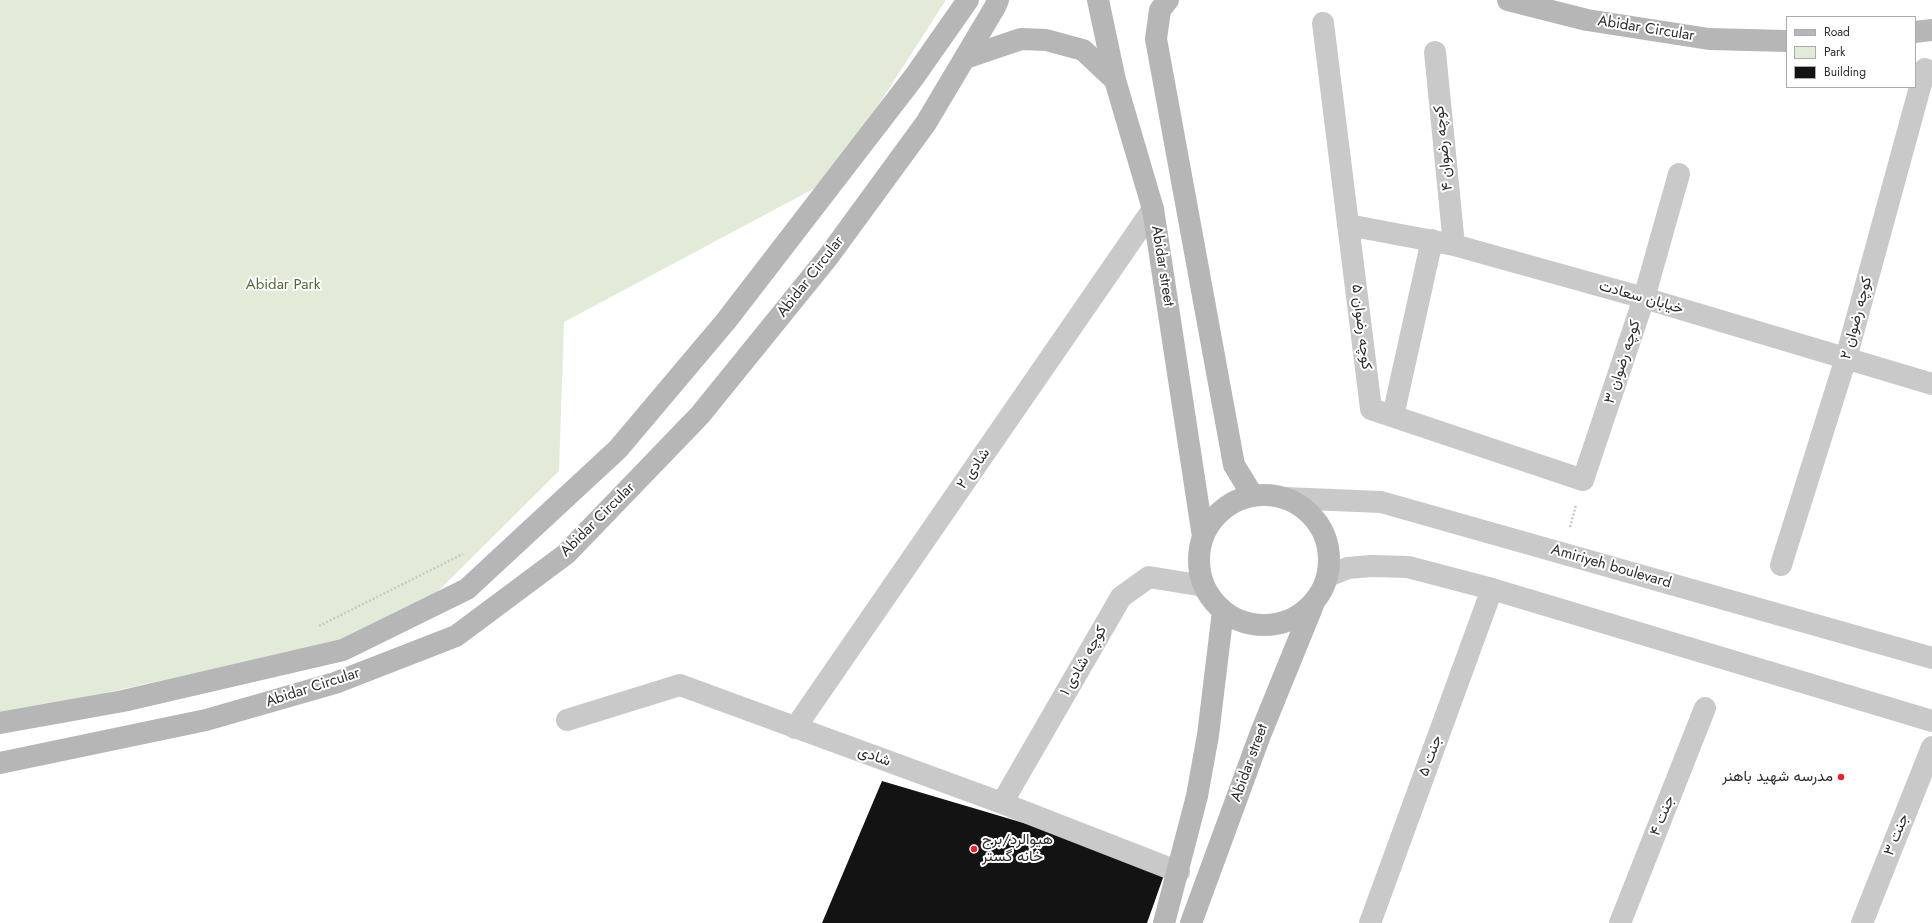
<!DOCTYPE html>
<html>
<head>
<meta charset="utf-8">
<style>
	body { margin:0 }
	#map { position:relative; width:1932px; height:923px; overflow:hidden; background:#fff; font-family:Jost,sans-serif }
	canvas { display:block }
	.legend { position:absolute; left:1786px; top:16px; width:130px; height:72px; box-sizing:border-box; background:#fff; border:1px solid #ababab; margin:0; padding:5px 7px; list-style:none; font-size:12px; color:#2c2c2c }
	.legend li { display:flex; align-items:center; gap:8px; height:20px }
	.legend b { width:20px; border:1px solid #ababab }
</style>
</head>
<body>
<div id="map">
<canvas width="1932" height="923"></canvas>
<ul class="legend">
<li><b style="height:5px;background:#b6b6b6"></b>Road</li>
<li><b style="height:11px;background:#e2ebd8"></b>Park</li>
<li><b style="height:11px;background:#131313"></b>Building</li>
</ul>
</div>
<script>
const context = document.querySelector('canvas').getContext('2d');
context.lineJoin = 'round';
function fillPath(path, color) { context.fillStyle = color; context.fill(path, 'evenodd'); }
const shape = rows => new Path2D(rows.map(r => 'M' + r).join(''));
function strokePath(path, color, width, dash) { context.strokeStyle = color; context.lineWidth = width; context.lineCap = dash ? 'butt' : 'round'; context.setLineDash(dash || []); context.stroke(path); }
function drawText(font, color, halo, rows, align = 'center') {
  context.font = font + ' Jost,Vazirmatn,sans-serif'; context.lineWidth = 4; context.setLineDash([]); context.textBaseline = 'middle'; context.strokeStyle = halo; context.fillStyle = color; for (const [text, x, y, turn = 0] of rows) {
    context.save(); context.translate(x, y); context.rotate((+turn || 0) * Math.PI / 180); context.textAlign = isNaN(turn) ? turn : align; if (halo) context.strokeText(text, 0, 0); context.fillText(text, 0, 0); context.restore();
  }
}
fillPath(shape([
	[0,0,946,0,830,180,564,322,559,471,401,628,0,716]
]), '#e2ebd8');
fillPath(shape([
	[882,781,1027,824,1164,875,1147,923,822,923]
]), '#131313');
strokePath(shape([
	[1570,527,1576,505],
	[319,626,463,554]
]), '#c9c9c9', 2.5, [2, 2]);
strokePath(shape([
	[1323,23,1371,409,1583,480,1644,298,1679,174],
	[1435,52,1454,245],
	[1348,225,1454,245,1644,298,1932,384],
	[1393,416,1432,240],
	[1781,565,1846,358,1925,69],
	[567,720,680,685,1002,803,1179,872],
	[795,728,1153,209],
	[1002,803,1121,597,1149,577,1204,586],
	[1370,923,1492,589],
	[1620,923,1705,708],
	[1862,923,1932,747]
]), '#c9c9c9', 22);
strokePath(shape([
	[1285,498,1381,502,1932,658],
	[1328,576,1348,568,1371,566,1408,567,1492,589,1932,721]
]), '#c9c9c9', 22);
strokePath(shape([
	[1098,0,1115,80,1153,209,1203,537],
	[1168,0,1160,10,1156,39,1234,465,1253,496],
	[1508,0,1587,20,1709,39,1787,41],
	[1915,32,1932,30],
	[965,58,1021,39,1046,40,1083,50,1115,80],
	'1199 560a65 65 0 1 1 130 0a65 65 0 1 1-130 0Z',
	[0,723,123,701,343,650,467,589,618,449,726,321,914,77,968,0],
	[0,763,206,720,335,683,456,636,566,554,700,415,828,257,926,123,995,7,998,0],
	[1164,923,1197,796,1208,735,1223,611],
	[1191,923,1260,735,1313,605]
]), '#b6b6b6', 22);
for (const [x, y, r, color] of [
	[1841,777,4,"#f12029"],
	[974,849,4,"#f12029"]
]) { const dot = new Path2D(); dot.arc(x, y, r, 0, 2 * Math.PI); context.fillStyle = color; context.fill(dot); strokePath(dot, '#fff', 1.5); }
drawText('15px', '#2c2c2c', '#fff', [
	["Abidar Circular",1646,29,9],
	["کوچه رضوان ۴",1444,148,-96],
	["Abidar street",1162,266,81],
	["Abidar Circular",811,277,-52],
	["خیابان سعادت",1641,298,16],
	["کوچه رضوان ۲",1857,318,-75],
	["کوچه رضوان ۵",1361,327,83],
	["کوچه رضوان ۳",1623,362,-72],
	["شادی ۲",974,469,-55],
	["Abidar Circular",598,520,-45],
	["Amiriyeh boulevard",1611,567,16],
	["کوچه شادی ۱",1084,661,-60],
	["Abidar Circular",313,688,-18],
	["جنت ۵",1431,756,-70],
	["شادی",874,757,20],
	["Abidar street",1250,763,-70],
	["جنت ۴",1663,816,-68],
	["جنت ۳",1897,835,-68]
]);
drawText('15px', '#4d6a37', '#fff', [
	["Abidar Park",283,285]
]);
drawText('15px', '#2c2c2c', '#fff', [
	["مدرسه شهید باهنر",1833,777],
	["هیوالرد/برج",982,840,"left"],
	["خانه گستر",982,857,"left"]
], 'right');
</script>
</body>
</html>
